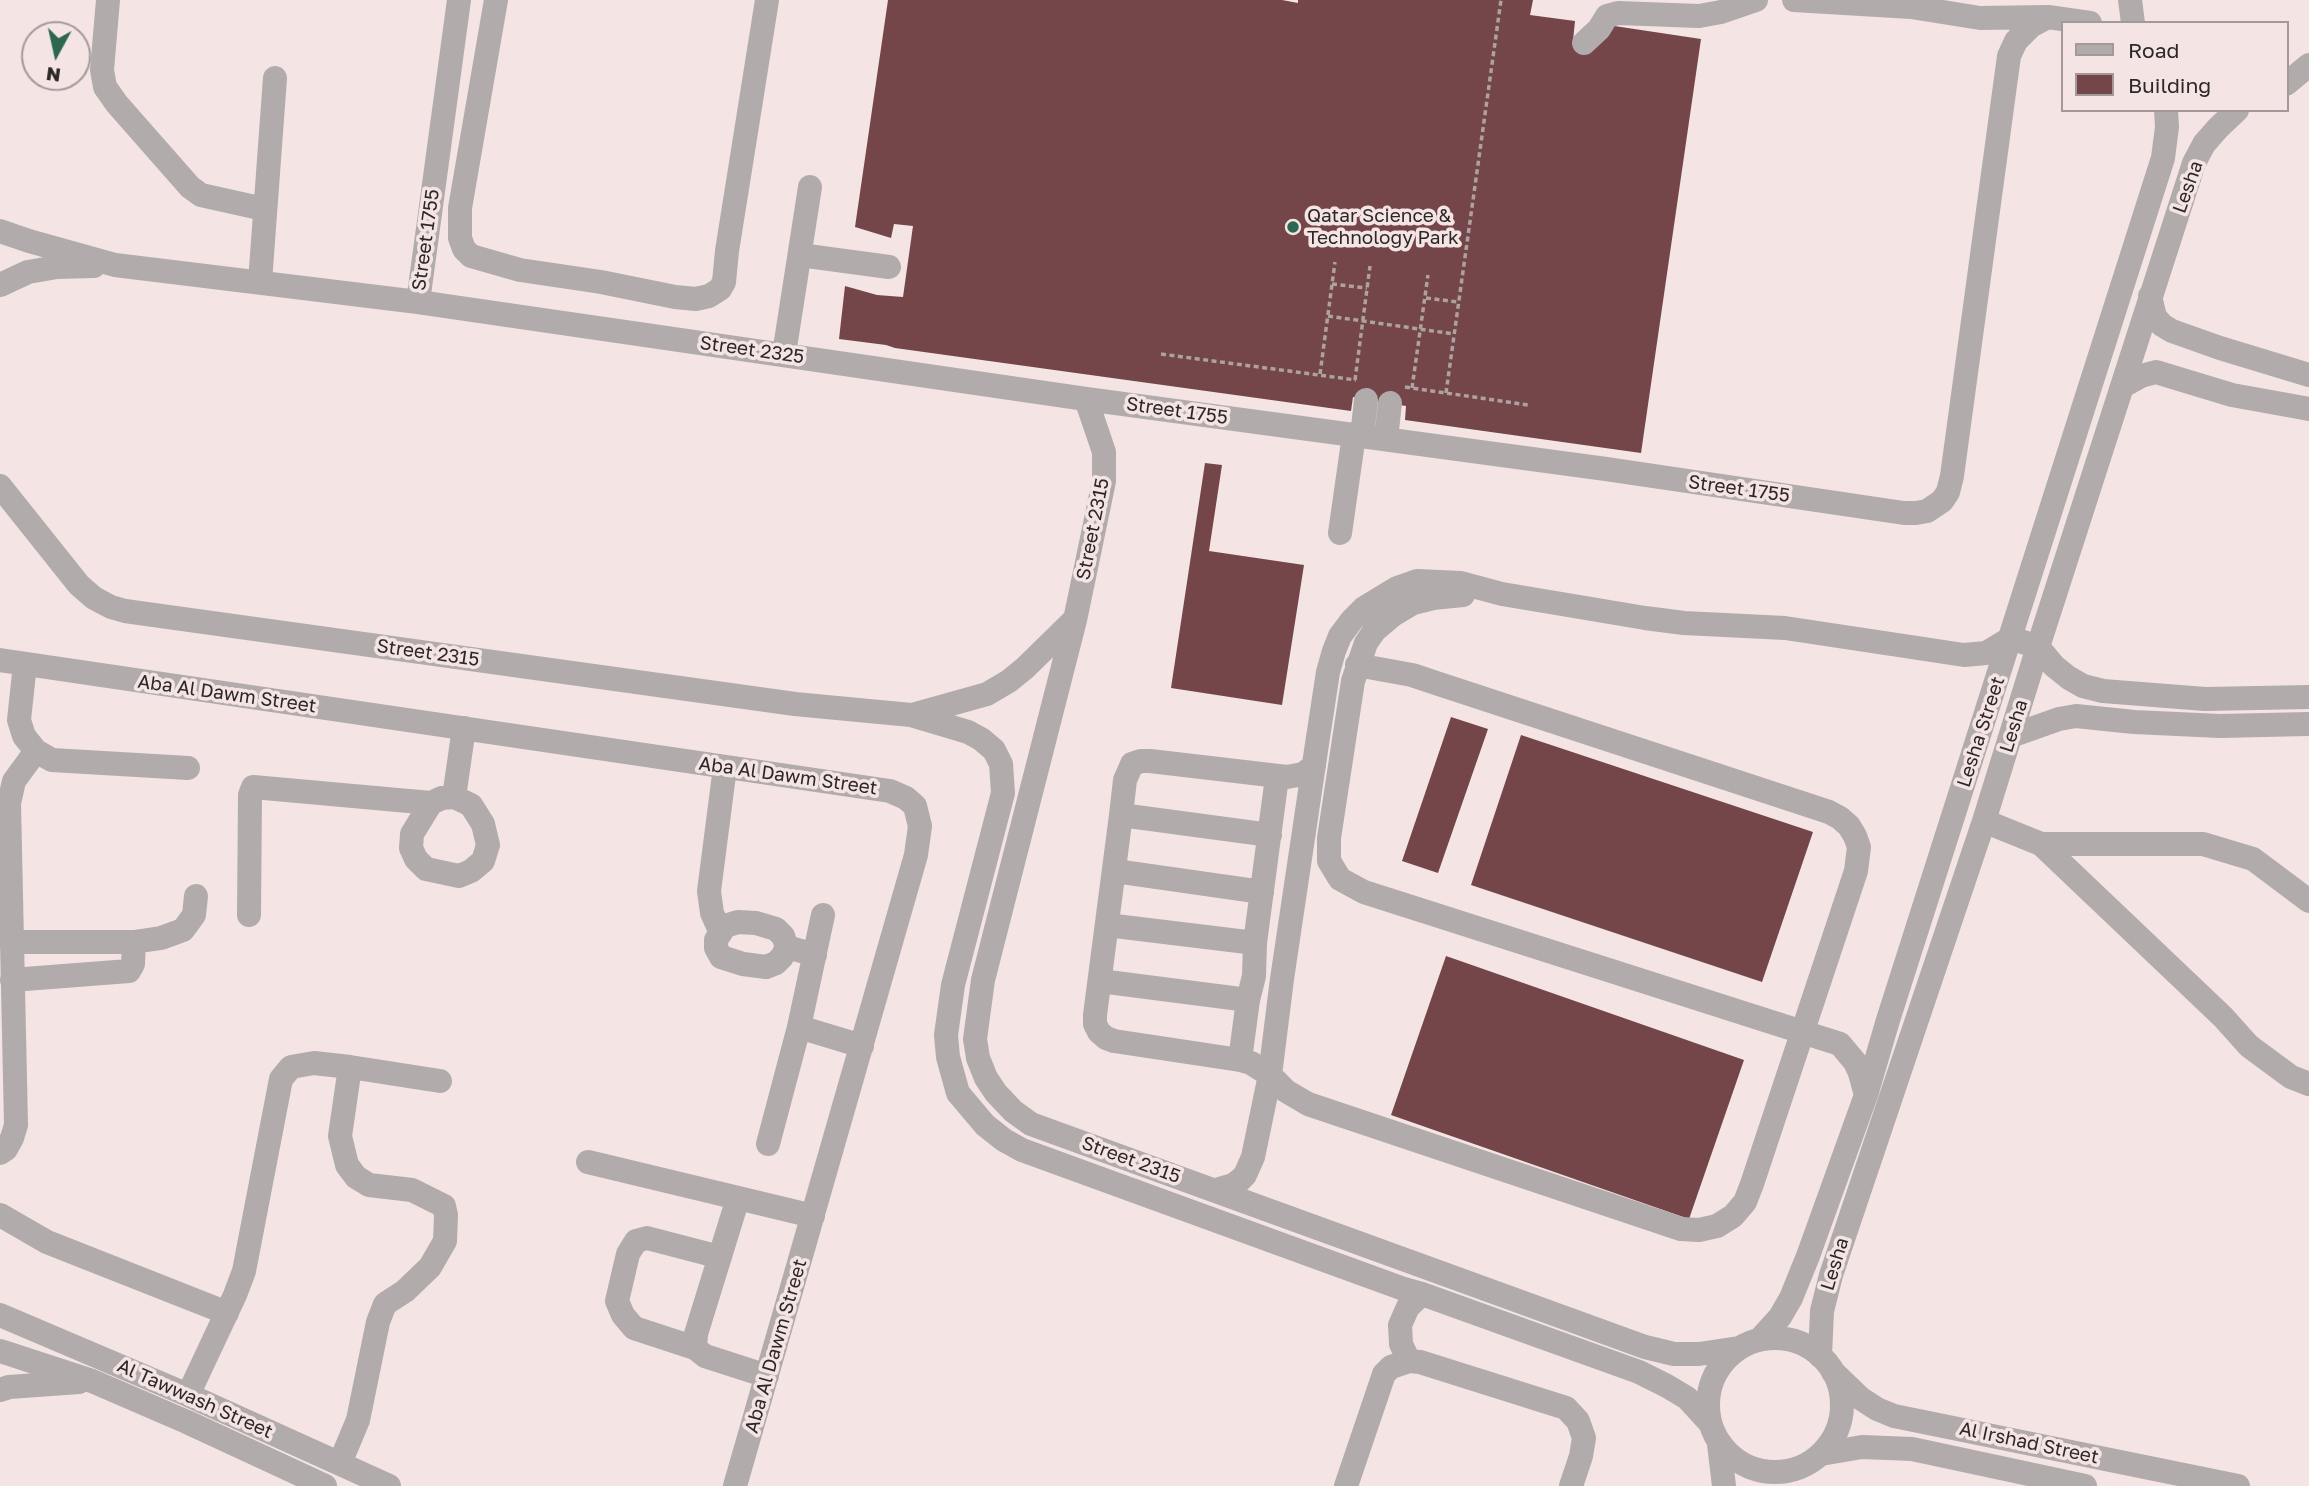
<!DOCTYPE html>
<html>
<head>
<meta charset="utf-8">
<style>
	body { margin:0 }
	#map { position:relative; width:2309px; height:1486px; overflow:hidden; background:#f4e4e4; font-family:"Golos Text",sans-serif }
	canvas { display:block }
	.legend { position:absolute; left:2061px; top:21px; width:228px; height:91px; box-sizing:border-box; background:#f4e4e4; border:2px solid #a49999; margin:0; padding:9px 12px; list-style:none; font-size:21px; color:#2d2828 }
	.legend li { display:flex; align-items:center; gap:14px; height:35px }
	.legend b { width:35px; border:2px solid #a49999 }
	.north { position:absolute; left:21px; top:21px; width:70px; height:70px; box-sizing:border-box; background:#f4e4e4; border:2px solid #a49999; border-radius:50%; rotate:188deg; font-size:19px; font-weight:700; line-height:28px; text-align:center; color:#2d2828 }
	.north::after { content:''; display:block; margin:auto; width:24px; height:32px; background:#2d6751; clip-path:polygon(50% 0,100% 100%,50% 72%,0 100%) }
</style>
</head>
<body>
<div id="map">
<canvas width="2309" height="1486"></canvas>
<ul class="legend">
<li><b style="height:9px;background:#b2abab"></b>Road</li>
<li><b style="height:19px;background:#744649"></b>Building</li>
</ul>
<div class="north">N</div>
</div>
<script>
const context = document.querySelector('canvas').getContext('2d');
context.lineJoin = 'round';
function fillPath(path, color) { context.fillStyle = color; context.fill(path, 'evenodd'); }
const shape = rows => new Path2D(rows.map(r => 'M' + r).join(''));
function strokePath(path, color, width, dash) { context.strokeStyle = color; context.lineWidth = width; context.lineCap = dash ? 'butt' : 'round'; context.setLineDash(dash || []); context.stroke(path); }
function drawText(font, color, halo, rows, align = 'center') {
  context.font = font + ' "Golos Text",sans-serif'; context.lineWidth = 7; context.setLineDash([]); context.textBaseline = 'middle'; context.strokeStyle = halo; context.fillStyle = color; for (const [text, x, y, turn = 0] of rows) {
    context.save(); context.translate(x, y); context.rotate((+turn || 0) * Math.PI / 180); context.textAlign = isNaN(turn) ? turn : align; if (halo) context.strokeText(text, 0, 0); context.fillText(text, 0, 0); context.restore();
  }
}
fillPath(shape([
	[888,0,1282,0,1298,3,1298,0,1533,0,1530,15,1575,21,1573,41,1601,24,1701,39,1641,453,1405,420,1406,406,1353,397,1351,411,895,348,886,345,839,339,845,286,877,295,903,297,913,226,894,224,891,238,855,227],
	[1205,463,1222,465,1209,551,1304,565,1282,705,1171,688],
	[1451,717,1488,729,1438,873,1402,861],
	[1521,735,1813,832,1762,982,1471,885],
	[1446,956,1744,1060,1689,1219,1391,1115]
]), '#744649');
strokePath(shape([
	[1332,284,1367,288],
	[1426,298,1458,302],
	[1328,316,1454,334],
	[1161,354,1356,380],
	[1320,374,1335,262],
	[1355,380,1370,266],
	[1405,387,1528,405],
	[1412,388,1428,275],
	[1446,393,1501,0]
]), '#ada1a1', 3.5, [5, 3.5]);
strokePath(shape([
	[108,0,102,70,105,87,117,104,190,187,201,195,264,209],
	[496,0,460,208,460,238,464,249,471,256,520,270,601,282,675,297,696,299,709,296,720,289,724,282,727,251,767,0],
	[1794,0,1911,7,1980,18,2048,17,2090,23],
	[2130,0,2133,23],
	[1584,43,1599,29,1607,16,1618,13,1699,16,1721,12,1756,0],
	[2286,84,2309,65],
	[0,231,29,241,115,265,418,302,1086,399,1606,469,1904,513,1916,513,1927,511,1942,501,1948,492,1952,476,2009,56,2016,41,2031,26,2048,17],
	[800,255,889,267],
	[260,282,275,78],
	[0,285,28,272,57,267,94,266],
	[2150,296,2155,317,2162,325,2172,331,2220,348,2309,375],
	[418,302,459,0],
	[784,354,810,187],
	[2123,386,2141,376,2156,372,2232,395,2309,409],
	[1086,399,1104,452,1104,481,1075,620,983,980,975,1039,978,1058,986,1078,996,1093,1013,1111,1031,1124,1645,1347,1674,1354,1699,1354,1739,1348],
	[1362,436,1366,400],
	[1386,439,1390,403],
	[0,486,79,585,94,598,111,607,125,611,795,704,911,715,968,732,981,739,994,750,1001,764,1003,793,953,985,946,1035,948,1057,958,1093,985,1125,1004,1140,1022,1150,1401,1288,1422,1294,1639,1372,1667,1386,1687,1398,1709,1422],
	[1340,533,1354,435],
	[1463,595,1433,598,1413,603,1393,615,1375,630,1366,643,1353,681,1329,838,1329,861,1340,879,1364,892,1840,1044,1855,1062,1860,1073,1866,1095],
	[0,660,890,791,906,798,915,806,920,826,916,855,735,1486],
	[25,664,19,720,24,736,36,751,52,760,188,768],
	[912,715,987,694,1009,681,1025,668,1073,621],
	[2011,736,2059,719,2076,716,2134,722,2220,726,2309,724],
	[1314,766,1303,774,1287,777,1150,761,1141,761,1132,764,1125,780,1121,815,1095,1015,1095,1024,1099,1032,1106,1038,1114,1041,1240,1060,1251,1063,1270,1075,1286,1091,1308,1104,1681,1229,1699,1230,1717,1226,1733,1216,1745,1202,1752,1184,1856,871,1859,847,1855,836,1849,826,1840,818,1829,812,1439,684,1412,675,1357,665],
	[454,797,471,805,483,824,488,845,483,861,471,871,459,876,426,869,416,859,411,848,412,834,431,803,442,798,454,797],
	[454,797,464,728],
	[1121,815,1270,835],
	[1984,821,2041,844,2203,844,2253,859,2309,901],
	[2041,844,2223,1017,2249,1046,2291,1077,2309,1084],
	[1115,871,1262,892],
	[249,915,250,795,253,787,431,803],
	[823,915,799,1027,862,1046],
	[1107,925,1255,943],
	[720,931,712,913,709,891,725,767],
	[10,942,134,942,161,938,183,930,194,915,196,896],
	[787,947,782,957,776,963,766,967,743,964,721,957,716,948,716,940,725,926,738,922,756,923,776,929,783,936,787,947,815,955],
	[12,980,129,971,133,964,134,942],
	[1100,981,1248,1000],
	[1240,1060,1248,1000,1254,976,1255,943,1277,777],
	[350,1067,440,1081],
	[768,1144,799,1027],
	[0,1153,6,1149,12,1138,16,1125,9,803,14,781,36,751],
	[588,1162,813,1216],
	[1216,1190,1233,1185,1240,1180,1245,1175,1253,1157,1270,1075,1282,979,1317,744,1328,672,1334,651,1340,636,1352,620,1364,608,1397,588,1417,581,1461,583,1502,594,1645,618,1684,623,1785,628,1964,655,1986,653,2011,638,2038,647,2054,666,2069,678,2083,686,2103,691,2205,699,2309,697],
	[738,1198,696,1334,695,1348,705,1356,767,1376],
	[0,1215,47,1242,227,1313],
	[0,1315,188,1395,389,1486],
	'1708 1405a67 67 0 1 1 134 0a67 67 0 1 1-134 0Z',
	[1759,1340,1780,1317,1791,1298,1808,1256,1866,1095,1888,1020,2163,158,2167,127,2166,110],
	[695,1348,634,1328,623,1315,617,1301,628,1254,636,1241,647,1238,720,1257],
	[0,1351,92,1381,187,1422,325,1486],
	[1820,1356,1822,1311,1831,1275,1984,821,2038,647,2194,163,2204,144,2218,128,2237,110],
	[1409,1361,1401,1344,1400,1325,1408,1307,1422,1294],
	[1833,1372,1860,1398,1877,1409,1894,1416,2238,1486],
	[0,1390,9,1387,79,1382],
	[188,1395,235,1295,244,1271,281,1079,291,1067,314,1063,350,1067,340,1136,347,1165,356,1177,369,1185,412,1190,444,1206,446,1215,445,1241,430,1267,405,1291,385,1304,378,1322,358,1420,340,1463],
	[1719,1444,1724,1486],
	[1821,1454,1862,1447,1912,1449,2085,1486],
	[1346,1486,1384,1374,1391,1367,1409,1361,1420,1362,1566,1408,1578,1421,1584,1438,1581,1456,1571,1486]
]), '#b2abab', 24);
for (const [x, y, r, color] of [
	[1293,227,7,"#2d6751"]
]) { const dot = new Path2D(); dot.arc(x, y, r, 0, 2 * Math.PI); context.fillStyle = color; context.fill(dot); strokePath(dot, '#f4e4e4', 2.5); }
drawText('19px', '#2d2828', '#f4e4e4', [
	["Lesha",2188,187,-70],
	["Street 1755",426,240,-82],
	["Street 2325",752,350,8],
	["Street 1755",1177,411,8],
	["Street 1755",1739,489,8],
	["Street 2315",1093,529,-79],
	["Street 2315",428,653,8],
	["Aba Al Dawm Street",227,694,8],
	["Lesha",2014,726,-73],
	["Lesha Street",1981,732,-72],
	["Aba Al Dawm Street",788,776,8],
	["Street 2315",1131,1160,20],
	["Lesha",1835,1264,-73],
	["Aba Al Dawm Street",776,1346,-74],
	["Al Tawwash Street",195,1399,24],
	["Al Irshad Street",2029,1443,12]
]);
drawText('19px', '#2d2828', '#f4e4e4', [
	["Qatar Science &",1307,216],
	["Technology Park",1307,238]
], 'left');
</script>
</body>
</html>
